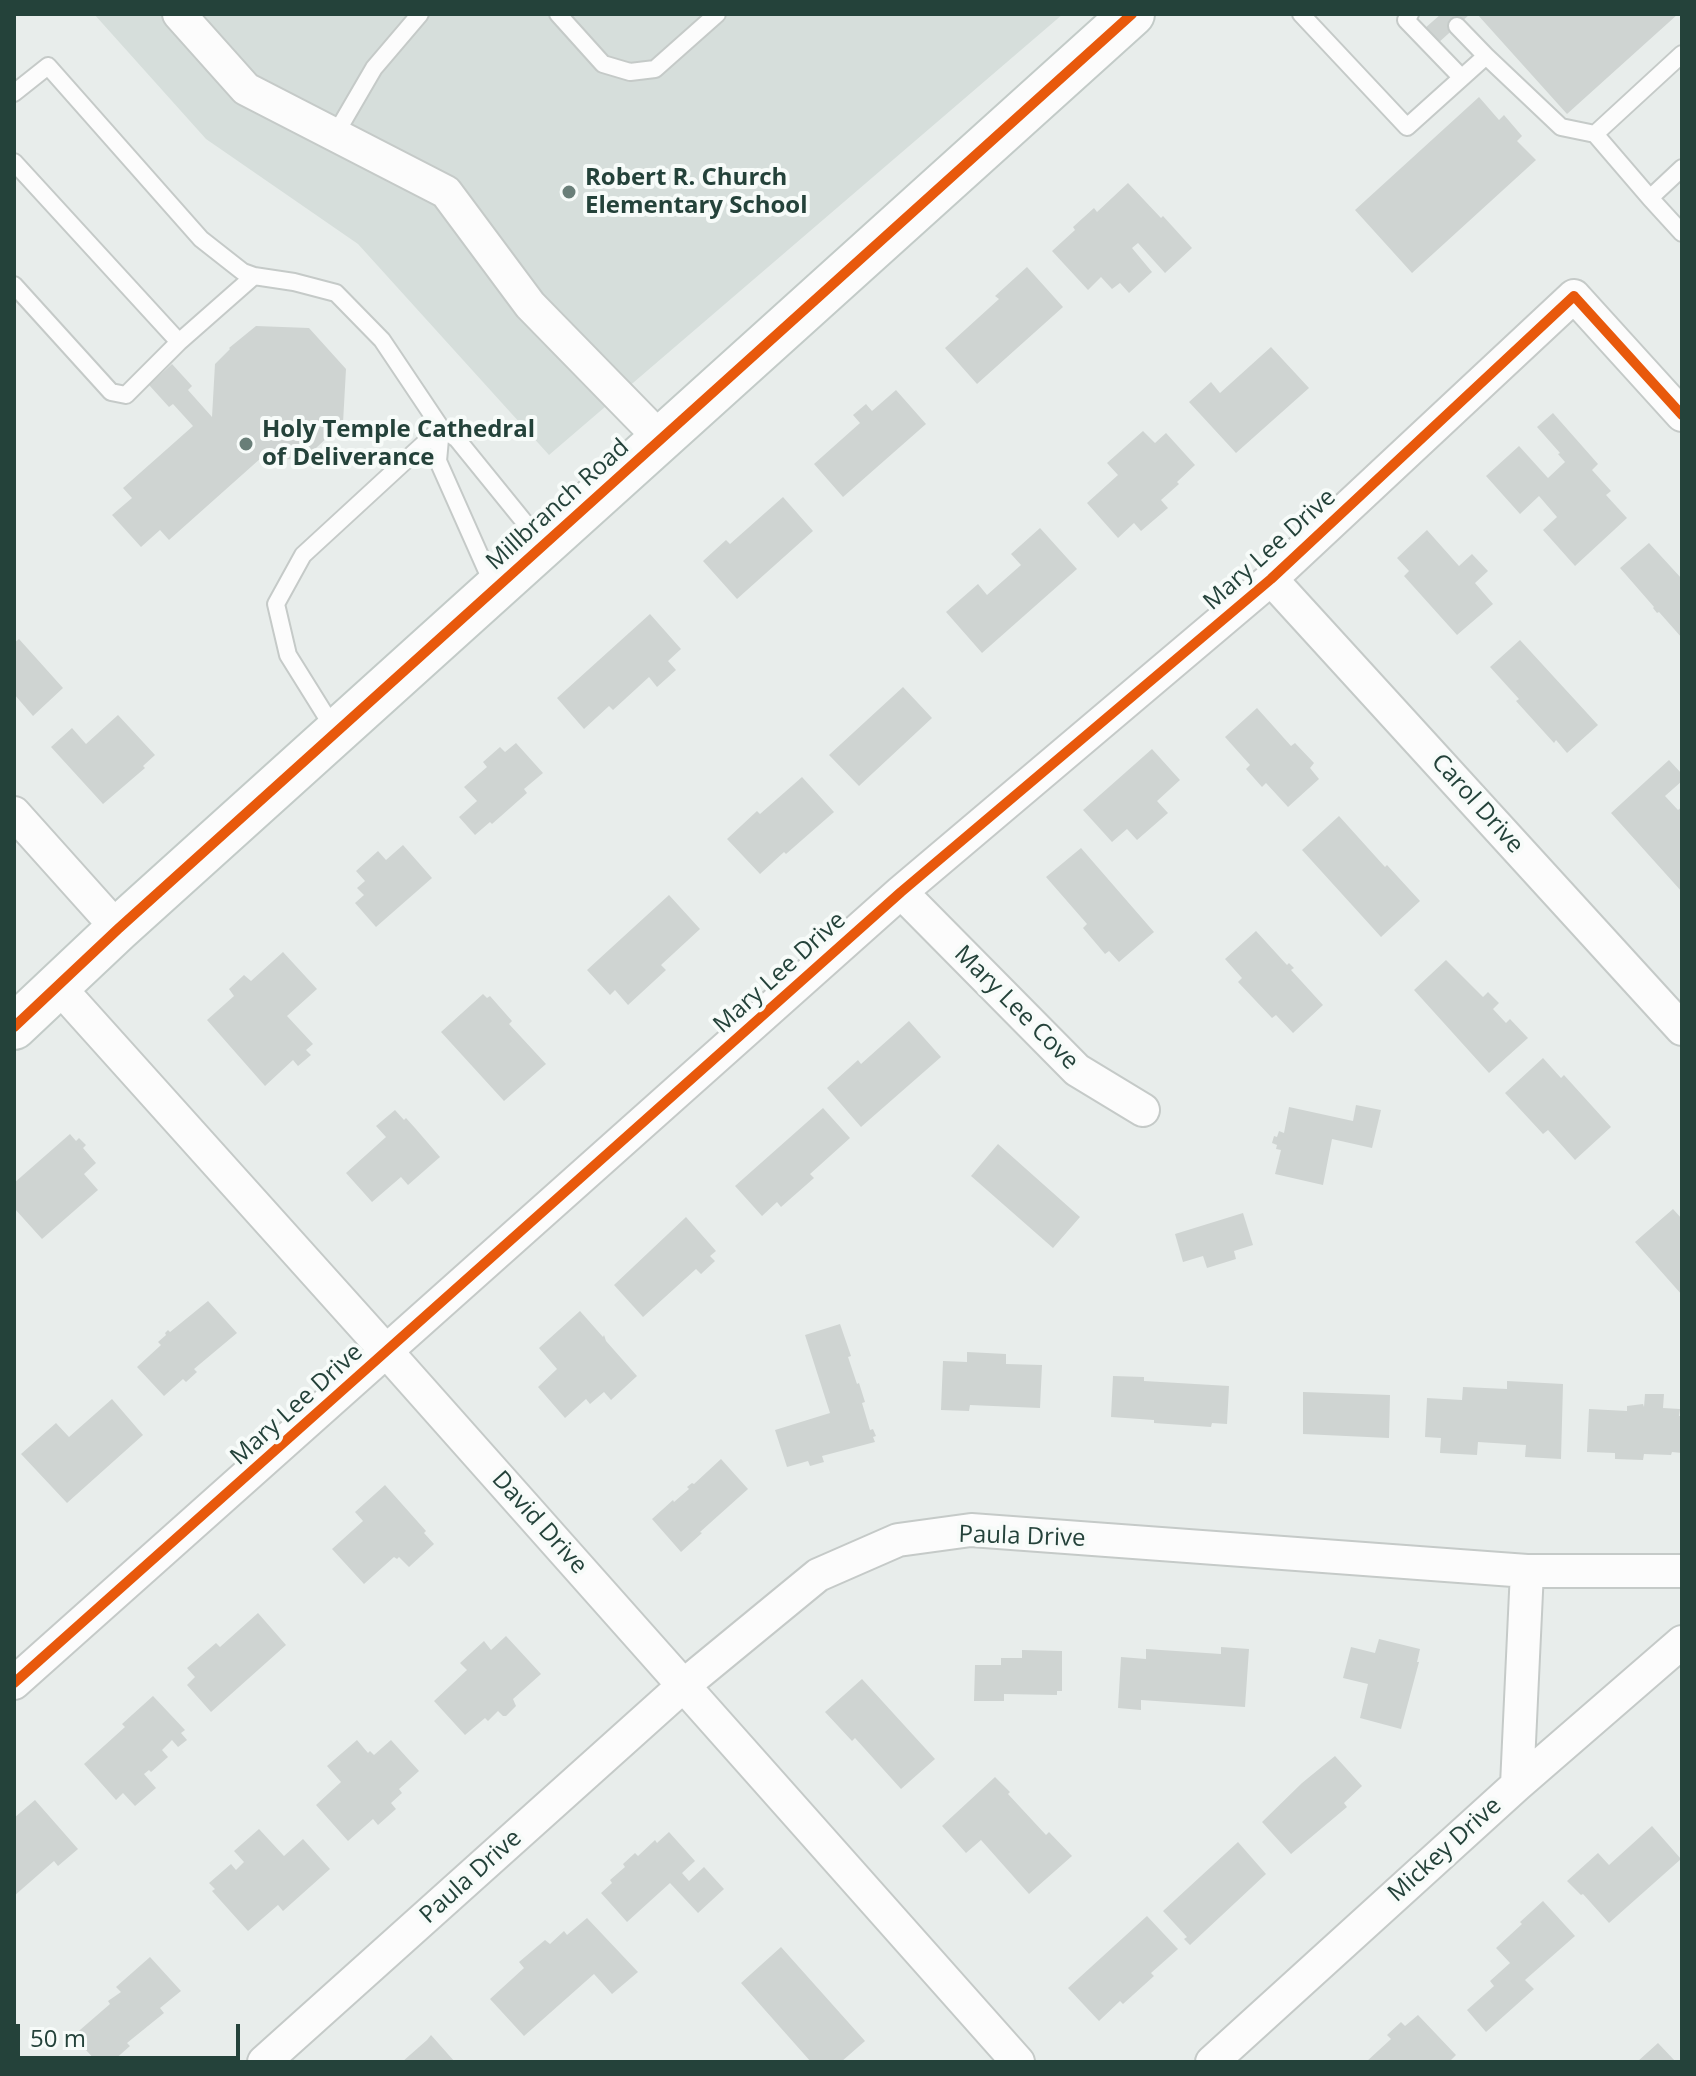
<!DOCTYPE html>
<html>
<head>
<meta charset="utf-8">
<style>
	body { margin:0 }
	#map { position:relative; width:1696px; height:2076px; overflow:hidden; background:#e8edeb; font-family:"Open Sans",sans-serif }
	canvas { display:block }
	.frame { position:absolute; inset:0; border:16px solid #24423a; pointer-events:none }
	.scale { position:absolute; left:16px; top:2024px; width:224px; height:36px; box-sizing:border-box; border:4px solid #24423a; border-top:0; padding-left:10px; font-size:24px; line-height:28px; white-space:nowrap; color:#24423a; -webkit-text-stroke:6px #f7fbf9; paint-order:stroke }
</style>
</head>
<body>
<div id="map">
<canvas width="1696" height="2076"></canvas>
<div class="frame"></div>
<div class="scale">50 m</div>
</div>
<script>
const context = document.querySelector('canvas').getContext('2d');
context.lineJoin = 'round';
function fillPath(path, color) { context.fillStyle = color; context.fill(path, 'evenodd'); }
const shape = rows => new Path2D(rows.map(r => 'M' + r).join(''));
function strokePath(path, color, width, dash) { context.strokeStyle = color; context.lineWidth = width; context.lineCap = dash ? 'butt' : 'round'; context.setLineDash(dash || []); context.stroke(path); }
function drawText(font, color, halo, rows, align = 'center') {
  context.font = font + ' "Open Sans",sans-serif'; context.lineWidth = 8; context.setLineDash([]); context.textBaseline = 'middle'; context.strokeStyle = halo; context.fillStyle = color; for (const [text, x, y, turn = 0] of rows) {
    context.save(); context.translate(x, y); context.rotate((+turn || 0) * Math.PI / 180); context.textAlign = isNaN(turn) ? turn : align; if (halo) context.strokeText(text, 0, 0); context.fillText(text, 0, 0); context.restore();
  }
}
fillPath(shape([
	[94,14,1063,14,549,455,358,244,206,139]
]), '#d6dedb');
fillPath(shape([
	[1441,14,1470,14,1437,44,1424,29],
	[1477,14,1678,14,1567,114],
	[1479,97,1499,120,1504,115,1522,136,1517,141,1536,160,1412,273,1355,210],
	[1128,183,1161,218,1163,216,1192,248,1165,273,1138,243,1132,248,1152,272,1129,293,1120,283,1112,289,1101,277,1088,290,1052,251,1075,230,1073,227,1094,208,1097,212],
	[1027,267,1063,307,977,384,945,348,999,299,995,296],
	[256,326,309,328,346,369,343,423,303,460,261,458,169,540,160,530,141,547,112,515,132,498,123,488,193,426,173,404,169,407,149,385,172,364,192,386,188,390,212,417,215,364,230,349,229,348],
	[1271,347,1309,388,1236,453,1189,402,1211,382,1220,393],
	[896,390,926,424,843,497,814,464,860,423,853,415,866,404,872,411],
	[1553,413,1598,464,1592,470,1611,491,1606,495,1627,518,1575,566,1543,530,1557,517,1539,496,1520,514,1486,476,1519,446,1548,478,1565,462,1558,454,1560,453,1537,427],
	[1143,431,1155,443,1166,433,1195,465,1177,482,1179,484,1161,500,1168,508,1141,531,1134,523,1118,538,1087,503,1118,475,1107,463],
	[783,497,813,531,737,599,703,561,726,540,730,544],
	[1040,528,1077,569,982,653,946,612,978,584,987,595,1021,565,1011,554],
	[1427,530,1459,566,1472,554,1488,571,1475,583,1493,604,1457,635,1404,576,1409,571,1397,558],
	[1649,543,1682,579,1682,638,1659,612,1657,613,1653,608,1654,607,1620,568],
	[650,614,681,649,668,661,676,670,657,687,649,677,613,710,609,706,584,729,557,698],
	[19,639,63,688,33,716,14,694,14,643],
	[1520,640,1598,725,1567,753,1556,740,1554,743,1516,701,1519,699,1490,667],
	[903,687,932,718,859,786,829,755],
	[1257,708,1291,746,1295,743,1314,763,1310,768,1319,779,1288,807,1266,783,1262,787,1246,769,1250,765,1225,737],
	[118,715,155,755,143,766,145,768,103,804,51,747,72,728,86,744],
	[516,743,543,773,524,789,527,793,492,824,490,822,475,835,459,817,477,801,464,787,487,767,483,762,500,747,505,752],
	[1152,749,1180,780,1157,801,1168,813,1137,840,1127,829,1112,842,1083,810],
	[1669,760,1682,774,1682,781,1665,796,1678,810,1682,807,1682,892,1611,813],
	[802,777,834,812,786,854,784,852,760,874,727,839,757,811,760,814],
	[1339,816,1385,867,1387,865,1420,901,1381,937,1302,850],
	[403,845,432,878,376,927,355,903,364,895,357,888,365,881,356,871,378,851,386,860],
	[1081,848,1154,932,1119,962,1109,951,1105,954,1083,928,1087,924,1046,877],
	[669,895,700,929,661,965,666,970,628,1005,615,990,610,995,587,970],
	[1256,931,1287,965,1289,963,1294,968,1291,970,1323,1005,1293,1033,1276,1015,1272,1018,1238,982,1242,978,1225,959],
	[283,952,317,989,287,1016,313,1044,306,1050,311,1055,298,1066,293,1060,265,1086,207,1020,234,996,229,989,244,975,251,981],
	[1446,960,1483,997,1488,992,1499,1003,1493,1009,1506,1023,1510,1019,1528,1038,1489,1073,1414,990],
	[483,994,487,998,490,996,512,1021,509,1024,546,1064,504,1101,441,1032],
	[909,1021,941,1057,861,1127,827,1088,858,1060,861,1064],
	[1543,1058,1561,1078,1564,1075,1611,1127,1575,1160,1548,1130,1543,1134,1505,1093],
	[1356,1105,1381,1110,1372,1148,1332,1139,1323,1185,1275,1174,1281,1150,1276,1149,1277,1145,1272,1143,1274,1136,1277,1137,1279,1131,1284,1133,1289,1107,1353,1121],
	[823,1108,850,1138,810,1174,814,1178,781,1207,777,1202,762,1216,735,1186],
	[395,1110,404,1120,406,1118,415,1128,440,1157,408,1185,401,1177,372,1202,346,1173,386,1137,376,1126],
	[70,1134,76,1141,79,1138,86,1145,83,1148,96,1163,84,1174,98,1190,42,1239,14,1208,14,1183],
	[998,1144,1080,1217,1053,1248,971,1176],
	[1673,1209,1682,1219,1682,1295,1635,1242],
	[1243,1213,1253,1245,1234,1251,1236,1259,1207,1268,1203,1256,1183,1262,1175,1234],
	[686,1217,716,1251,710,1256,715,1261,701,1274,696,1269,643,1317,614,1285],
	[208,1301,237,1333,194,1369,197,1372,186,1382,183,1379,164,1396,137,1367,161,1345,158,1342,166,1335,165,1333,168,1330,170,1332],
	[580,1311,603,1337,604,1335,606,1341,637,1376,611,1400,604,1392,590,1404,586,1399,565,1418,538,1387,557,1369,539,1348],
	[840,1324,851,1356,848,1357,857,1384,859,1383,865,1402,862,1403,870,1430,873,1429,876,1436,873,1437,875,1442,822,1456,824,1462,810,1466,808,1461,787,1467,775,1430,830,1413,805,1335],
	[967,1352,1006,1354,1006,1364,1042,1365,1040,1408,970,1405,969,1411,941,1410,943,1361,967,1362],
	[1113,1376,1144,1377,1144,1381,1229,1386,1227,1424,1212,1423,1211,1427,1154,1423,1154,1420,1111,1417],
	[1507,1381,1563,1384,1561,1459,1525,1457,1526,1445,1478,1442,1477,1455,1440,1453,1441,1438,1425,1437,1427,1398,1462,1400,1463,1387,1507,1389],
	[1303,1392,1390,1395,1389,1438,1303,1434],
	[1645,1394,1664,1394,1663,1408,1680,1409,1679,1416,1682,1416,1682,1453,1672,1452,1671,1455,1644,1454,1643,1460,1615,1459,1615,1453,1587,1452,1589,1409,1627,1411,1627,1406,1643,1404,1644,1407],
	[112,1399,143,1435,67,1503,21,1454,56,1423,69,1437],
	[721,1459,748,1489,700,1532,702,1533,681,1552,652,1519,673,1500,674,1502,689,1489,687,1487,692,1483,694,1484],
	[385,1485,426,1531,424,1533,434,1544,409,1567,399,1557,397,1559,394,1557,364,1584,332,1549,363,1521,355,1512],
	[258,1613,286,1645,211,1712,187,1685,195,1677,187,1668,216,1643,220,1647],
	[506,1636,541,1674,513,1699,516,1706,506,1716,503,1716,498,1711,488,1721,485,1718,465,1735,434,1701,467,1670,460,1663,484,1641,491,1650],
	[1379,1639,1420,1649,1417,1662,1419,1662,1401,1729,1360,1718,1368,1684,1343,1678,1351,1647,1375,1653],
	[1221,1647,1249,1649,1245,1707,1141,1700,1141,1710,1118,1708,1121,1657,1146,1659,1146,1649,1221,1654],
	[1022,1650,1062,1651,1062,1691,1057,1691,1057,1695,1004,1694,1004,1701,974,1701,975,1665,1001,1665,1001,1658,1022,1658],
	[862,1679,935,1759,901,1789,855,1738,852,1741,825,1712],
	[153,1696,185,1730,181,1733,187,1740,178,1747,172,1740,162,1750,168,1757,151,1772,149,1770,144,1774,156,1788,135,1806,123,1793,116,1800,84,1764,125,1727,122,1724],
	[357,1740,368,1753,370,1751,374,1755,391,1740,419,1771,399,1789,402,1793,391,1803,396,1809,378,1825,373,1819,348,1841,316,1805,341,1782,327,1766],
	[1335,1756,1362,1786,1344,1803,1347,1807,1291,1854,1262,1822,1302,1783],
	[995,1777,1010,1792,1008,1794,1046,1835,1049,1832,1072,1856,1029,1894,981,1840,966,1853,942,1826],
	[35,1800,78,1849,58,1866,54,1861,14,1896,14,1828,16,1826,14,1818],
	[1652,1826,1681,1859,1609,1923,1583,1894,1581,1895,1567,1881,1598,1853,1609,1865],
	[259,1829,284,1856,303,1839,330,1869,283,1911,278,1905,248,1931,212,1891,215,1889,209,1883,231,1864,236,1870,244,1862,234,1851],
	[669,1832,695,1861,682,1873,689,1881,704,1867,724,1889,698,1913,670,1883,627,1922,601,1893,612,1883,610,1880,625,1867,623,1864,635,1853,638,1856,655,1840,657,1843],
	[1238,1842,1266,1874,1190,1945,1184,1939,1187,1937,1163,1911],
	[1543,1901,1575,1936,1525,1980,1534,1989,1486,2032,1467,2010,1494,1986,1490,1981,1510,1963,1496,1948,1522,1924,1520,1922],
	[1147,1916,1178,1949,1151,1973,1154,1976,1123,2004,1120,2001,1099,2021,1068,1988],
	[587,1918,638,1972,612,1994,594,1974,524,2036,490,1999,524,1968,519,1962,545,1940,550,1944,564,1931,567,1935],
	[781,1947,865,2041,841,2062,811,2062,741,1983],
	[150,1957,181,1991,160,2008,164,2013,127,2043,130,2046,112,2062,97,2062,73,2036,110,2004,108,2001,121,1992,116,1987],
	[1418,2015,1456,2055,1449,2062,1366,2062,1391,2039,1387,2035,1401,2022,1405,2026],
	[431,2035,455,2062,402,2062,427,2040],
	[1658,2043,1676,2062,1637,2062]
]), '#cfd4d2');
const service = shape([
	[558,14,603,64,630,72,655,69,717,14],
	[1301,14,1407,127,1486,56,1561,127,1595,134],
	[1410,14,1406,20,1461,77],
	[1457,26,1486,56],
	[14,93,48,66,201,239,243,272,254,276,294,282,336,293,382,340,441,428,457,439,543,545],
	[335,135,374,68,420,14],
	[14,162,179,342],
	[1682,168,1650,198,1682,233],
	[1650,198,1595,134,1682,54],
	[14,285,111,392,126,395,179,342,254,276],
	[441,428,438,461,494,587],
	[336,732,288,655,276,604,303,555,441,428]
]);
const minor = shape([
	[179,14,246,89,446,192,530,305,661,439],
	[1271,579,1682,1029],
	[14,813,118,929],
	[901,892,1077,1070,1143,1110],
	[58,986,387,1352,1018,2062],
	[14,1683,901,892,1271,579,1574,296,1682,415],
	[1517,1785,1527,1571],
	[264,2062,683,1686,818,1575,898,1540,971,1530,1527,1571,1682,1571],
	[1212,2062,1517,1785,1682,1642]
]);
const secondary = shape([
	[14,1027,118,929,1132,14]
]);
strokePath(service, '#c5cac8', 20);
strokePath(minor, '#c5cac8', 36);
strokePath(secondary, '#c3cbc8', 48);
strokePath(service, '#fcfcfc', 16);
strokePath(minor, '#fcfcfc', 32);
strokePath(secondary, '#fcfcfc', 44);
strokePath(shape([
	[14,1027,118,929,1132,14],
	[14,1683,901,892,1271,579,1574,296,1682,415]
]), '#e8590c', 10);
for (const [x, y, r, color] of [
	[569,192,8,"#697e78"],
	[246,444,8,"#697e78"]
]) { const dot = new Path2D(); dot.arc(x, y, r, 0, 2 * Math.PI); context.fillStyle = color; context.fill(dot); strokePath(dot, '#f7fbf9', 3); }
drawText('bold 24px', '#24423a', '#f7fbf9', [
	["Robert R. Church",585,178],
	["Elementary School",585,206],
	["Holy Temple Cathedral",262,430],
	["of Deliverance",262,458]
], 'left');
drawText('24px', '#24423a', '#f7fbf9', [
	["Millbranch Road",558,505,-42],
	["Mary Lee Drive",1270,550,-42],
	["Carol Drive",1477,804,48],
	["Mary Lee Drive",780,973,-42],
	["Mary Lee Cove",1016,1008,45],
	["Mary Lee Drive",297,1405,-42],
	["David Drive",539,1523,48],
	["Paula Drive",1022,1537,2],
	["Mickey Drive",1445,1850,-42],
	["Paula Drive",471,1877,-42]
]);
</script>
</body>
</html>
